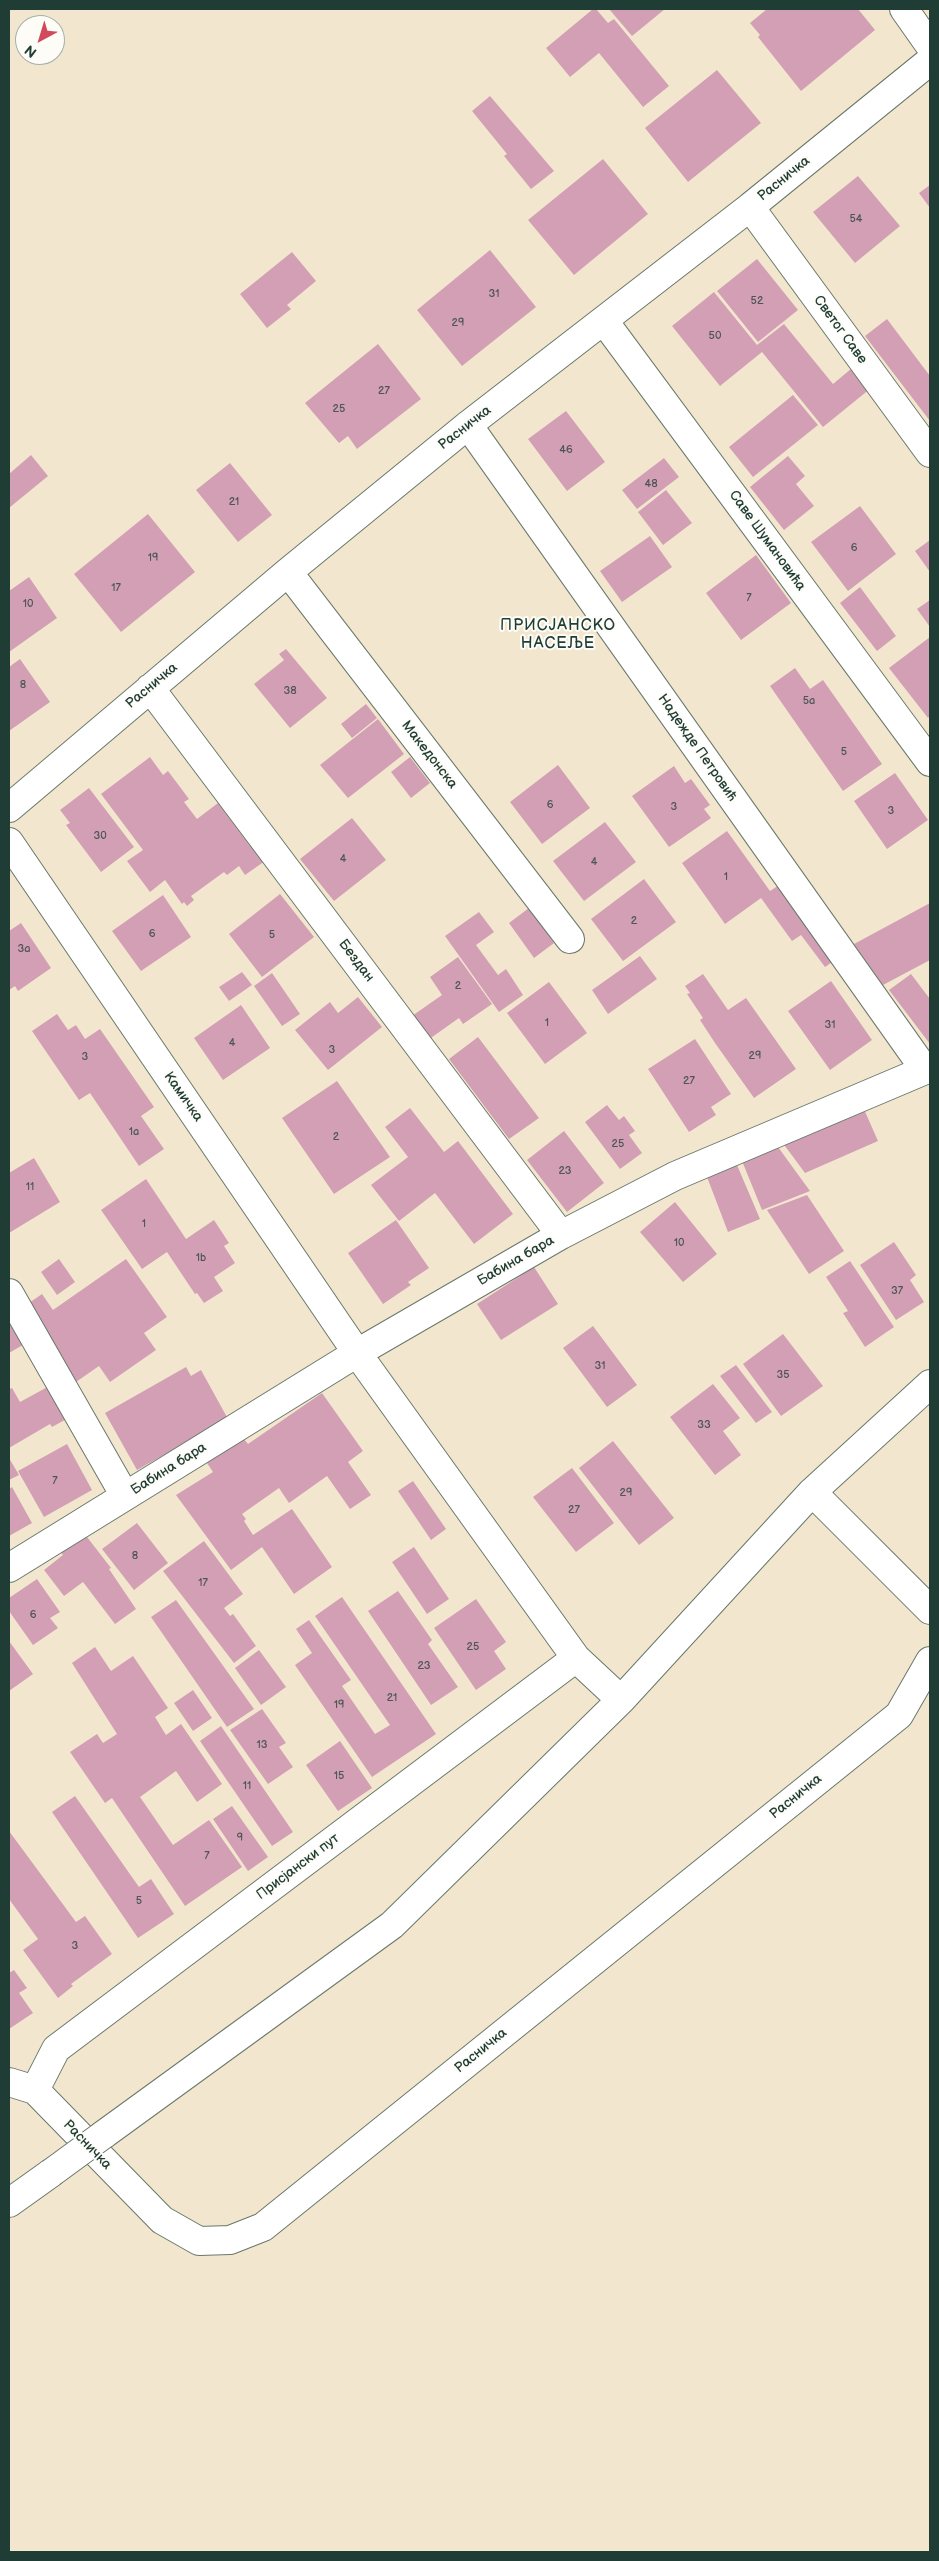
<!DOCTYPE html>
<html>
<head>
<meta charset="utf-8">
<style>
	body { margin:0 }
	#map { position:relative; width:939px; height:2561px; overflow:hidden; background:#f2e7ce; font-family:"Balsamiq Sans",sans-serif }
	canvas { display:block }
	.frame { position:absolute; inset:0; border:10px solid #1f3d34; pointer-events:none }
	.north { position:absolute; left:15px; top:15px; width:50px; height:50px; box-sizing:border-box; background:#fdfcf7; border:1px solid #a4b0a9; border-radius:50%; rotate:219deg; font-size:14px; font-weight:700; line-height:20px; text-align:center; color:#1f3d34 }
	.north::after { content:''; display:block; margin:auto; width:18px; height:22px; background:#d1495b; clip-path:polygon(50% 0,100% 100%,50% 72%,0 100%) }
</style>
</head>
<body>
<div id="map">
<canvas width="939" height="2561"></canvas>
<div class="frame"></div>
<div class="north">N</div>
</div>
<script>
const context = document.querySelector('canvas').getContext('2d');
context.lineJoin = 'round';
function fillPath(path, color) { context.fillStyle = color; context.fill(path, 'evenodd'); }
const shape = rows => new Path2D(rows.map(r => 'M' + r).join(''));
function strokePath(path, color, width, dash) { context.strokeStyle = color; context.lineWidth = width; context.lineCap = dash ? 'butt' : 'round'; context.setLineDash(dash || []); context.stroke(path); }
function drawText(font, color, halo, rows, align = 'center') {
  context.font = font + ' "Balsamiq Sans",sans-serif'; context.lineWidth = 4; context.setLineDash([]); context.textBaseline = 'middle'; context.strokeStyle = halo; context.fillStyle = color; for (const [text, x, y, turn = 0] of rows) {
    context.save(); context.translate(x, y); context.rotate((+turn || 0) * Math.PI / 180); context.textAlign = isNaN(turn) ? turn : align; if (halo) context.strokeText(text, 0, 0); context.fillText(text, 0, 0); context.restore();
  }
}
fillPath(shape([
	[593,9,596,9,608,23,614,19,669,86,643,107,599,53,570,77,546,48],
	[609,9,665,9,632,36],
	[767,9,858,9,875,30,801,91,758,37,760,35,750,23],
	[717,70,761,123,688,182,645,128],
	[490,96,554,171,531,189,504,156,507,154,472,111],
	[603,159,648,214,574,275,528,220],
	[858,176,900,226,855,263,813,212],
	[930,185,930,208,919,193],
	[490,250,536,307,462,366,417,310],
	[292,252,316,281,287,305,291,309,267,328,240,294],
	[757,259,798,310,758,342,717,291],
	[714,292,757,345,784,324,833,384,858,363,876,384,823,427,762,352,720,386,672,326],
	[887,319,930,376,930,421,865,336],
	[378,344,421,399,357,449,348,436,339,443,305,403],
	[793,395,818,425,753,477,729,447],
	[566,411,605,462,567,491,528,439],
	[31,455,48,476,9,508,9,474],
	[788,456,805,476,796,484,814,506,784,530,750,487],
	[664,458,679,477,637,509,622,490],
	[230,463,272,515,238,542,196,490],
	[666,490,692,523,663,545,638,512],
	[860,506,896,554,848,591,811,542],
	[148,514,195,572,121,632,74,574],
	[650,536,672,567,622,602,600,571],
	[930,540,930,572,915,551],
	[756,555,791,603,741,640,706,593],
	[29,577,57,618,9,652,9,591],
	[860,587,896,636,877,651,840,603],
	[930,600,930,627,917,609],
	[930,637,930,716,928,718,889,668],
	[286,649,327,698,290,728,254,684,284,660,279,654],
	[20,659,50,702,9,731,9,667],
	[795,668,810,689,823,680,882,764,843,791,770,686],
	[366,704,377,718,352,738,341,724],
	[378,719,404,754,348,798,320,765],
	[150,757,163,775,168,771,189,799,184,802,197,819,218,803,250,846,252,845,265,861,245,875,239,866,227,875,224,872,191,896,194,900,187,906,184,902,182,904,165,880,150,892,127,861,143,850,101,794],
	[410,757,430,783,411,798,391,772],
	[558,765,590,808,542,844,510,802],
	[674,766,685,783,691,779,710,805,704,809,711,818,669,847,632,796],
	[895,773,928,820,887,849,854,801],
	[89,788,134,847,101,872,66,825,70,823,60,810],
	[352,818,386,860,334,901,300,859],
	[605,822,636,862,584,901,553,861],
	[727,831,770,891,784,882,838,958,825,967,801,935,792,941,761,898,725,924,682,863],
	[644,879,676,922,623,961,591,919],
	[280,894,314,937,262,977,229,934],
	[163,895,191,937,141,971,112,931],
	[930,903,930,960,883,985,854,944],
	[529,908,554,943,534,958,509,923],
	[479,912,494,932,476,945,498,975,506,969,523,995,499,1012,445,936],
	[21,923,51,968,18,991,15,986,9,990,9,931],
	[640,956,657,979,608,1014,592,990],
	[458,957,492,1004,463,1024,459,1018,428,1040,412,1016,442,995,430,977],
	[242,972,252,985,229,1001,219,987],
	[272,973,300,1014,282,1026,254,986],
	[703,974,728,1010,746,998,796,1069,754,1098,715,1043,700,1020,703,1018,687,994,690,993,685,986],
	[911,974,930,999,930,1044,889,990],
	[831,981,872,1040,830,1070,788,1011],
	[549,982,587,1033,545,1064,507,1013],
	[358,997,382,1027,328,1070,295,1030,330,1002,338,1013],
	[241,1005,270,1048,223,1080,194,1038],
	[57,1014,68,1030,76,1025,85,1039,100,1029,154,1107,141,1116,164,1149,139,1166,90,1093,79,1100,32,1031],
	[478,1037,539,1118,509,1139,449,1059],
	[695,1039,731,1094,711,1107,716,1115,689,1132,648,1069],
	[337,1081,390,1157,334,1194,282,1118],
	[607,1105,619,1120,624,1116,635,1131,629,1135,642,1153,620,1169,585,1122],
	[863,1107,878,1141,805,1173,782,1142],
	[410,1108,444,1152,458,1141,513,1214,474,1244,435,1193,399,1221,371,1185,408,1157,385,1127],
	[564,1131,604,1183,567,1212,527,1160],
	[778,1147,810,1191,762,1210,742,1161],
	[34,1158,60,1202,9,1233,9,1173],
	[737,1165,760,1219,728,1232,707,1177],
	[146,1179,186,1239,214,1220,229,1243,224,1246,235,1263,214,1277,223,1291,204,1303,197,1293,195,1294,167,1252,142,1269,101,1210],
	[807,1195,844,1251,809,1274,767,1210],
	[675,1202,717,1254,683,1282,640,1232],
	[396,1220,429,1268,408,1282,411,1285,383,1304,348,1253],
	[894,1242,916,1275,910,1280,924,1302,896,1320,860,1265],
	[59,1259,75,1282,57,1295,41,1272],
	[126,1259,167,1317,144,1333,156,1350,110,1382,99,1366,76,1382,35,1324,41,1319,29,1303,42,1294,53,1310],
	[850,1261,894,1327,865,1347,843,1313,848,1311,826,1277],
	[534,1267,558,1304,501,1340,477,1304],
	[9,1309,28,1342,9,1353],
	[593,1326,637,1385,607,1407,563,1348],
	[783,1334,823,1386,781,1416,743,1364],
	[736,1365,772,1412,756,1423,720,1376],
	[186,1367,191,1376,201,1370,228,1419,137,1470,105,1413],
	[53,1384,72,1416,52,1427,50,1424,9,1448,9,1389,12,1388,20,1402],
	[713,1384,740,1418,723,1431,741,1455,715,1475,670,1417],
	[322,1393,363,1451,348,1462,371,1495,350,1509,327,1476,289,1503,279,1488,242,1514,246,1519,244,1521,253,1535,292,1509,332,1567,294,1594,262,1547,231,1570,176,1495,213,1472,207,1463,243,1438,248,1444],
	[613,1441,674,1518,639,1545,579,1468],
	[67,1444,92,1490,44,1517,18,1471],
	[9,1458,19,1475,9,1480],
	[572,1468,614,1523,576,1552,533,1497],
	[413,1481,446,1529,431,1540,398,1491],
	[12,1487,32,1523,9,1536,9,1489],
	[137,1523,168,1563,134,1590,102,1549],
	[87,1537,111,1568,109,1569,136,1609,115,1624,83,1582,64,1596,44,1570,63,1555,60,1551],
	[204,1541,243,1594,224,1608,230,1616,233,1614,256,1646,234,1663,163,1571],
	[414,1547,449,1599,427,1614,392,1562],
	[37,1579,60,1612,50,1618,58,1628,33,1645,9,1611,9,1598],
	[398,1591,432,1640,428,1644,458,1687,431,1705,368,1611],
	[342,1597,436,1734,372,1777,295,1665,312,1653,296,1629,309,1620,351,1680,342,1686,375,1734,390,1725,315,1616],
	[476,1599,506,1642,494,1651,506,1669,476,1690,434,1628],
	[176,1600,254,1709,227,1727,151,1617],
	[9,1641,33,1674,9,1691],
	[95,1647,111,1671,133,1656,168,1708,155,1717,166,1735,181,1724,222,1784,197,1802,176,1771,140,1797,173,1845,209,1820,242,1867,185,1906,112,1798,105,1803,70,1752,97,1734,103,1743,117,1734,72,1663],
	[259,1650,286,1687,261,1705,235,1668],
	[193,1690,212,1718,193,1731,174,1703],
	[262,1709,286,1743,279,1747,293,1767,268,1784,230,1730],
	[221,1726,293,1832,272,1846,200,1741],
	[340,1741,372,1788,338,1811,306,1765],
	[75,1796,139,1887,151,1879,174,1914,138,1938,52,1812],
	[232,1806,268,1857,248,1871,213,1819],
	[9,1831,76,1922,85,1916,112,1954,71,1984,73,1986,58,1998,23,1950,38,1939,9,1899],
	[14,1970,27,1988,19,1993,33,2013,9,2029,9,1973]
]), '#d39fb5');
const minor = shape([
	[904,9,930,46],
	[750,207,930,453],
	[604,321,930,762],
	[468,425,925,1070],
	[288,572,570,939],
	[150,688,561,1235],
	[9,808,288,572,468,425,750,207,930,61],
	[9,842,357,1353,576,1658,621,1700],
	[9,1293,125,1496],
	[812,1492,930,1610],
	[9,1568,357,1353,561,1235,675,1176,930,1068],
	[9,2082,35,2090,162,2220,199,2241,230,2240,263,2227,899,1715,930,1661],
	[35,2090,56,2049,576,1658],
	[103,2135,392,1925,621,1700,812,1492,930,1384],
	[9,2203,51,2173]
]);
strokePath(minor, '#69786a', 30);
strokePath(minor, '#fff', 28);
const minorBridge = shape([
	[51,2173,103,2135]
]);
strokePath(minorBridge, '#69786a', 30, []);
strokePath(minorBridge, '#fff', 28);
drawText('11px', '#4c5654', null, [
	["54",856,219],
	["31",494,294],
	["52",757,301],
	["29",458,323],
	["50",715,336],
	["27",384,391],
	["25",339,409],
	["46",566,450],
	["48",651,484],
	["21",234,502],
	["6",854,548],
	["19",153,558],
	["17",116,588],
	["7",749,598],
	["10",28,604],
	["8",23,685],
	["38",290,691],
	["5a",809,701],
	["5",844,752],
	["6",550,805],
	["3",674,807],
	["3",891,811],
	["30",100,836],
	["4",343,859],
	["4",594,862],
	["1",726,877],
	["2",634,921],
	["6",152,934],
	["5",272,935],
	["3a",24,949],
	["2",458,986],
	["1",547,1023],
	["31",830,1025],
	["4",232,1043],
	["3",332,1050],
	["29",755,1056],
	["3",85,1057],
	["27",689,1081],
	["1a",134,1132],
	["2",336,1137],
	["25",618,1144],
	["23",565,1171],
	["11",30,1187],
	["1",144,1224],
	["10",679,1243],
	["1b",201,1258],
	["37",897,1291],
	["31",600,1366],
	["35",783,1375],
	["33",704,1425],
	["7",55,1481],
	["29",626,1493],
	["27",574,1510],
	["8",135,1556],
	["17",203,1583],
	["6",33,1615],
	["25",473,1647],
	["23",424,1666],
	["21",392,1698],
	["19",339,1705],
	["13",262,1745],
	["15",339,1776],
	["11",247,1786],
	["9",240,1838],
	["7",207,1856],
	["5",139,1901],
	["3",75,1946]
]);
drawText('14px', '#1f3d34', '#fdfcf7', [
	["Расничка",784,179,-39],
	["Светог Саве",840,330,54],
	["Расничка",465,428,-38],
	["Саве Шумановића",767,541,54],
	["Расничка",152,686,-40],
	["Надежде Петровић",697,748,55],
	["Македонска",429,755,52],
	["Бездан",356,961,53],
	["Камичка",183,1097,55],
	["Бабина бара",516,1261,-30],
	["Бабина бара",169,1469,-32],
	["Расничка",796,1797,-39],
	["Присјански пут",298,1867,-37],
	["Расничка",481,2051,-39],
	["Расничка",87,2145,46]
]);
context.letterSpacing = '1px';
drawText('16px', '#1f3d34', '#fdfcf7', [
	["ПРИСЈАНСКО",558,626],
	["НАСЕЉЕ",558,644]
]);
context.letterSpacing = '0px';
</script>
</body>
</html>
